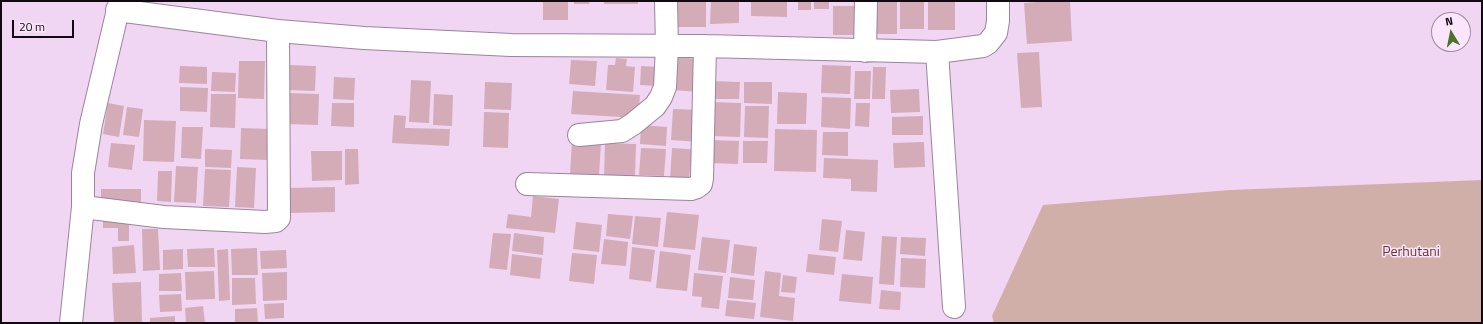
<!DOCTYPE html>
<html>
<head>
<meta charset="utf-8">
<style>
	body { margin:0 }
	#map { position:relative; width:1483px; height:324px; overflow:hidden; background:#f1d6f3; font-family:"Titillium Web",sans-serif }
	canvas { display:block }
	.frame { position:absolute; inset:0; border:2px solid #110812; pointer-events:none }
	.north { position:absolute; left:1431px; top:12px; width:40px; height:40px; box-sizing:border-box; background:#fbe5fc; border:1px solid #9d8d9e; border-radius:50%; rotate:350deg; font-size:11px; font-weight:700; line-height:16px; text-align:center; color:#110812 }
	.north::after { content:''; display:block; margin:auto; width:14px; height:18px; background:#4e722b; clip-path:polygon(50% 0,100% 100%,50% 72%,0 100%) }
	.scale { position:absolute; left:12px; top:20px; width:62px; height:18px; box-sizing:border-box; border:2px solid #110812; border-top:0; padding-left:5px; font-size:12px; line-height:14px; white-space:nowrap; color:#110812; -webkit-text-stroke:3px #fbe5fc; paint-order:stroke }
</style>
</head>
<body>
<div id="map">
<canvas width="1483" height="324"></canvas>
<div class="frame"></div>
<div class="north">N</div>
<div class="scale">20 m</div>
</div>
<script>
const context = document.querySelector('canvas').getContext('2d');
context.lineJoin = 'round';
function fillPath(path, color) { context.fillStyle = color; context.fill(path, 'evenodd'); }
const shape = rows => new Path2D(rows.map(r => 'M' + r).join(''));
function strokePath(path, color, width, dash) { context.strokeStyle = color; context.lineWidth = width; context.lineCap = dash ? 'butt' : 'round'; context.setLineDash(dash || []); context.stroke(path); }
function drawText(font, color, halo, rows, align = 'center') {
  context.font = font + ' "Titillium Web",sans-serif'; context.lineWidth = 3; context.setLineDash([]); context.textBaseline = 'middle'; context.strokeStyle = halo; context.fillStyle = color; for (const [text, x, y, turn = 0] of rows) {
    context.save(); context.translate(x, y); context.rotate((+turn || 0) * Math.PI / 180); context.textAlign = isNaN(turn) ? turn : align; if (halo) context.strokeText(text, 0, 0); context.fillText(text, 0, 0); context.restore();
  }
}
fillPath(shape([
	[1482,180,1482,323,994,323,992,316,1043,205,1230,190]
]), '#d1afa9');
fillPath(shape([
	[543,1,568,1,568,20,543,20],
	[574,1,590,1,589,4,574,4],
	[604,1,638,1,638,4,604,4],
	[676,1,706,1,706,27,676,27],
	[711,1,739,1,739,23,710,24],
	[751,1,787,1,787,17,751,16],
	[798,1,811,1,811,10,798,10],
	[814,1,829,1,829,9,814,9],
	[871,1,897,1,897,34,871,34],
	[900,1,924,1,924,29,900,29],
	[928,1,955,1,955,30,928,30],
	[1049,1,1070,1,1072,41,1027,44,1024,3],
	[833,6,862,6,862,35,833,35],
	[1039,52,1042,107,1021,108,1017,53],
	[674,57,701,59,699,92,672,90],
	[616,58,627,59,626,66,635,67,633,92,606,90,608,65,615,65],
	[571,60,597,61,595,86,569,84],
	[239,61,265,61,264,99,238,98],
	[288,65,316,66,315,91,287,90],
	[822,65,851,66,850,94,821,93],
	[180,66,207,67,207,84,179,83],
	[641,66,658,67,656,86,640,85],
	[873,67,886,67,885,99,872,99],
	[855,71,871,71,870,99,854,99],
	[212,72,236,73,235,92,211,91],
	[334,77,355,78,354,100,333,99],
	[411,80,431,81,429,123,409,122],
	[711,81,740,82,739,99,710,99],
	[485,82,512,83,511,110,484,109],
	[744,82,772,82,772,104,744,103],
	[180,87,208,88,207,112,180,111],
	[919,89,920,112,891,113,890,90],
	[573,91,640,95,638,118,571,114],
	[778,92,807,93,806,124,777,124],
	[288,93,319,94,318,125,287,124],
	[211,94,236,94,235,128,210,127],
	[434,94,453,95,452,126,433,125],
	[822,97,851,98,850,129,821,127],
	[712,102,741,103,740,137,711,136],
	[108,103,124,106,119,137,103,134],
	[332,103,354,103,354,127,331,126],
	[856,103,870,103,869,127,855,126],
	[745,106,769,106,768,138,744,137],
	[127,107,143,109,139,137,123,135],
	[673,109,702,110,700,142,671,140],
	[484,112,509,113,508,148,483,147],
	[394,115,406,116,405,128,450,129,449,146,392,143],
	[923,116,923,135,892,135,892,117],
	[144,120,176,121,174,162,143,161],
	[641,125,667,127,666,146,640,144],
	[182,127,203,127,201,159,181,158],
	[241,128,270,129,269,160,240,159],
	[775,129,817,130,816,172,774,171],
	[823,132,848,132,848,156,822,155],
	[710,140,739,141,738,164,709,163],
	[572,141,601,143,599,176,570,174],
	[743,141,768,141,767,163,743,163],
	[924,142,925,167,894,168,893,143],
	[111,143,135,145,132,170,108,167],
	[605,143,636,144,635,177,604,176],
	[641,148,666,149,664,176,639,175],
	[672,148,702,150,701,167,690,167,689,181,670,180],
	[205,149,232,150,231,168,205,167],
	[345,149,358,149,359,184,345,185],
	[311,151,342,151,342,180,312,181],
	[824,158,878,160,877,192,851,191,851,179,823,178],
	[176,166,198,167,196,203,174,202],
	[237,167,256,168,254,208,235,207],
	[205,169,231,170,229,207,203,206],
	[158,171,172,171,171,202,157,201],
	[335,187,335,212,288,213,287,188],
	[101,189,141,189,141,207,101,207],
	[533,196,559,199,555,233,506,228,508,214,531,217],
	[667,212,699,215,695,250,663,247],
	[608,214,633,216,630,239,606,236],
	[103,216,129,216,129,241,118,241,118,228,103,228],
	[635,216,661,218,658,247,632,244],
	[822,219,842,221,838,252,819,250],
	[576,222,602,225,599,252,573,249],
	[142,229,158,229,160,270,143,271],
	[846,230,865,232,862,261,843,259],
	[493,233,511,234,507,270,489,268],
	[514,233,544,237,543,255,512,251],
	[882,236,897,237,894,285,879,284],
	[702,237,730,240,726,273,698,270],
	[901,237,926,238,925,256,900,254],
	[604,239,628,242,626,266,601,264],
	[734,244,757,247,754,276,731,273],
	[134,245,136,273,113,274,112,247],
	[632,247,655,250,651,282,629,279],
	[214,248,215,267,188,267,187,249],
	[257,248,258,275,232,275,231,249],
	[183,249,183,269,163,270,163,250],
	[228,249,230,300,219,301,217,250],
	[286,250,287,268,261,269,260,251],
	[660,251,691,255,687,291,656,288],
	[572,253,597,255,594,284,569,281],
	[512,254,542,258,540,279,510,275],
	[808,254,836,257,834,275,806,272],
	[901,258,926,259,925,288,900,287],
	[214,271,215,299,186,300,185,272],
	[765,271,781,273,779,296,795,298,793,321,760,317],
	[287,272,287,300,263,301,262,273],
	[181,273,182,291,159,291,159,274],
	[694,273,723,276,719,309,701,307,702,297,692,296],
	[842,274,873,277,871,304,839,301],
	[783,275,797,277,795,293,781,292],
	[730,277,755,280,753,300,728,298],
	[232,278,255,278,256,304,232,305],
	[141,282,142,323,114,323,112,283],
	[881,290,901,292,900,310,879,309],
	[181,294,182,311,160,312,159,295],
	[727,300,756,303,754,319,725,316],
	[284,303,284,318,265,319,264,304],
	[203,306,205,323,186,323,185,308],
	[257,308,258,323,235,323,235,309],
	[175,316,175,323,150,323,150,318]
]), '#d3acb8');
const minor = shape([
	[117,10,278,31,364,38,511,45,705,46,937,52,983,46,988,43,996,33,998,21,998,1],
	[865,51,866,1],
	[937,52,954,307],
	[579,135,622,131,633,124,655,106,661,97,665,87,667,47,666,1],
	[527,184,691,189,697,187,701,184,702,178,705,46],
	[83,207,164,217,265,222,276,221,279,218,278,31],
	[71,323,83,207,83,173,91,124,120,1]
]);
strokePath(minor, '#9c839e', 24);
strokePath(minor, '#fff', 22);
drawText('14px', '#68362e', '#fbe5fc', [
	["Perhutani",1411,253]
]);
</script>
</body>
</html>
